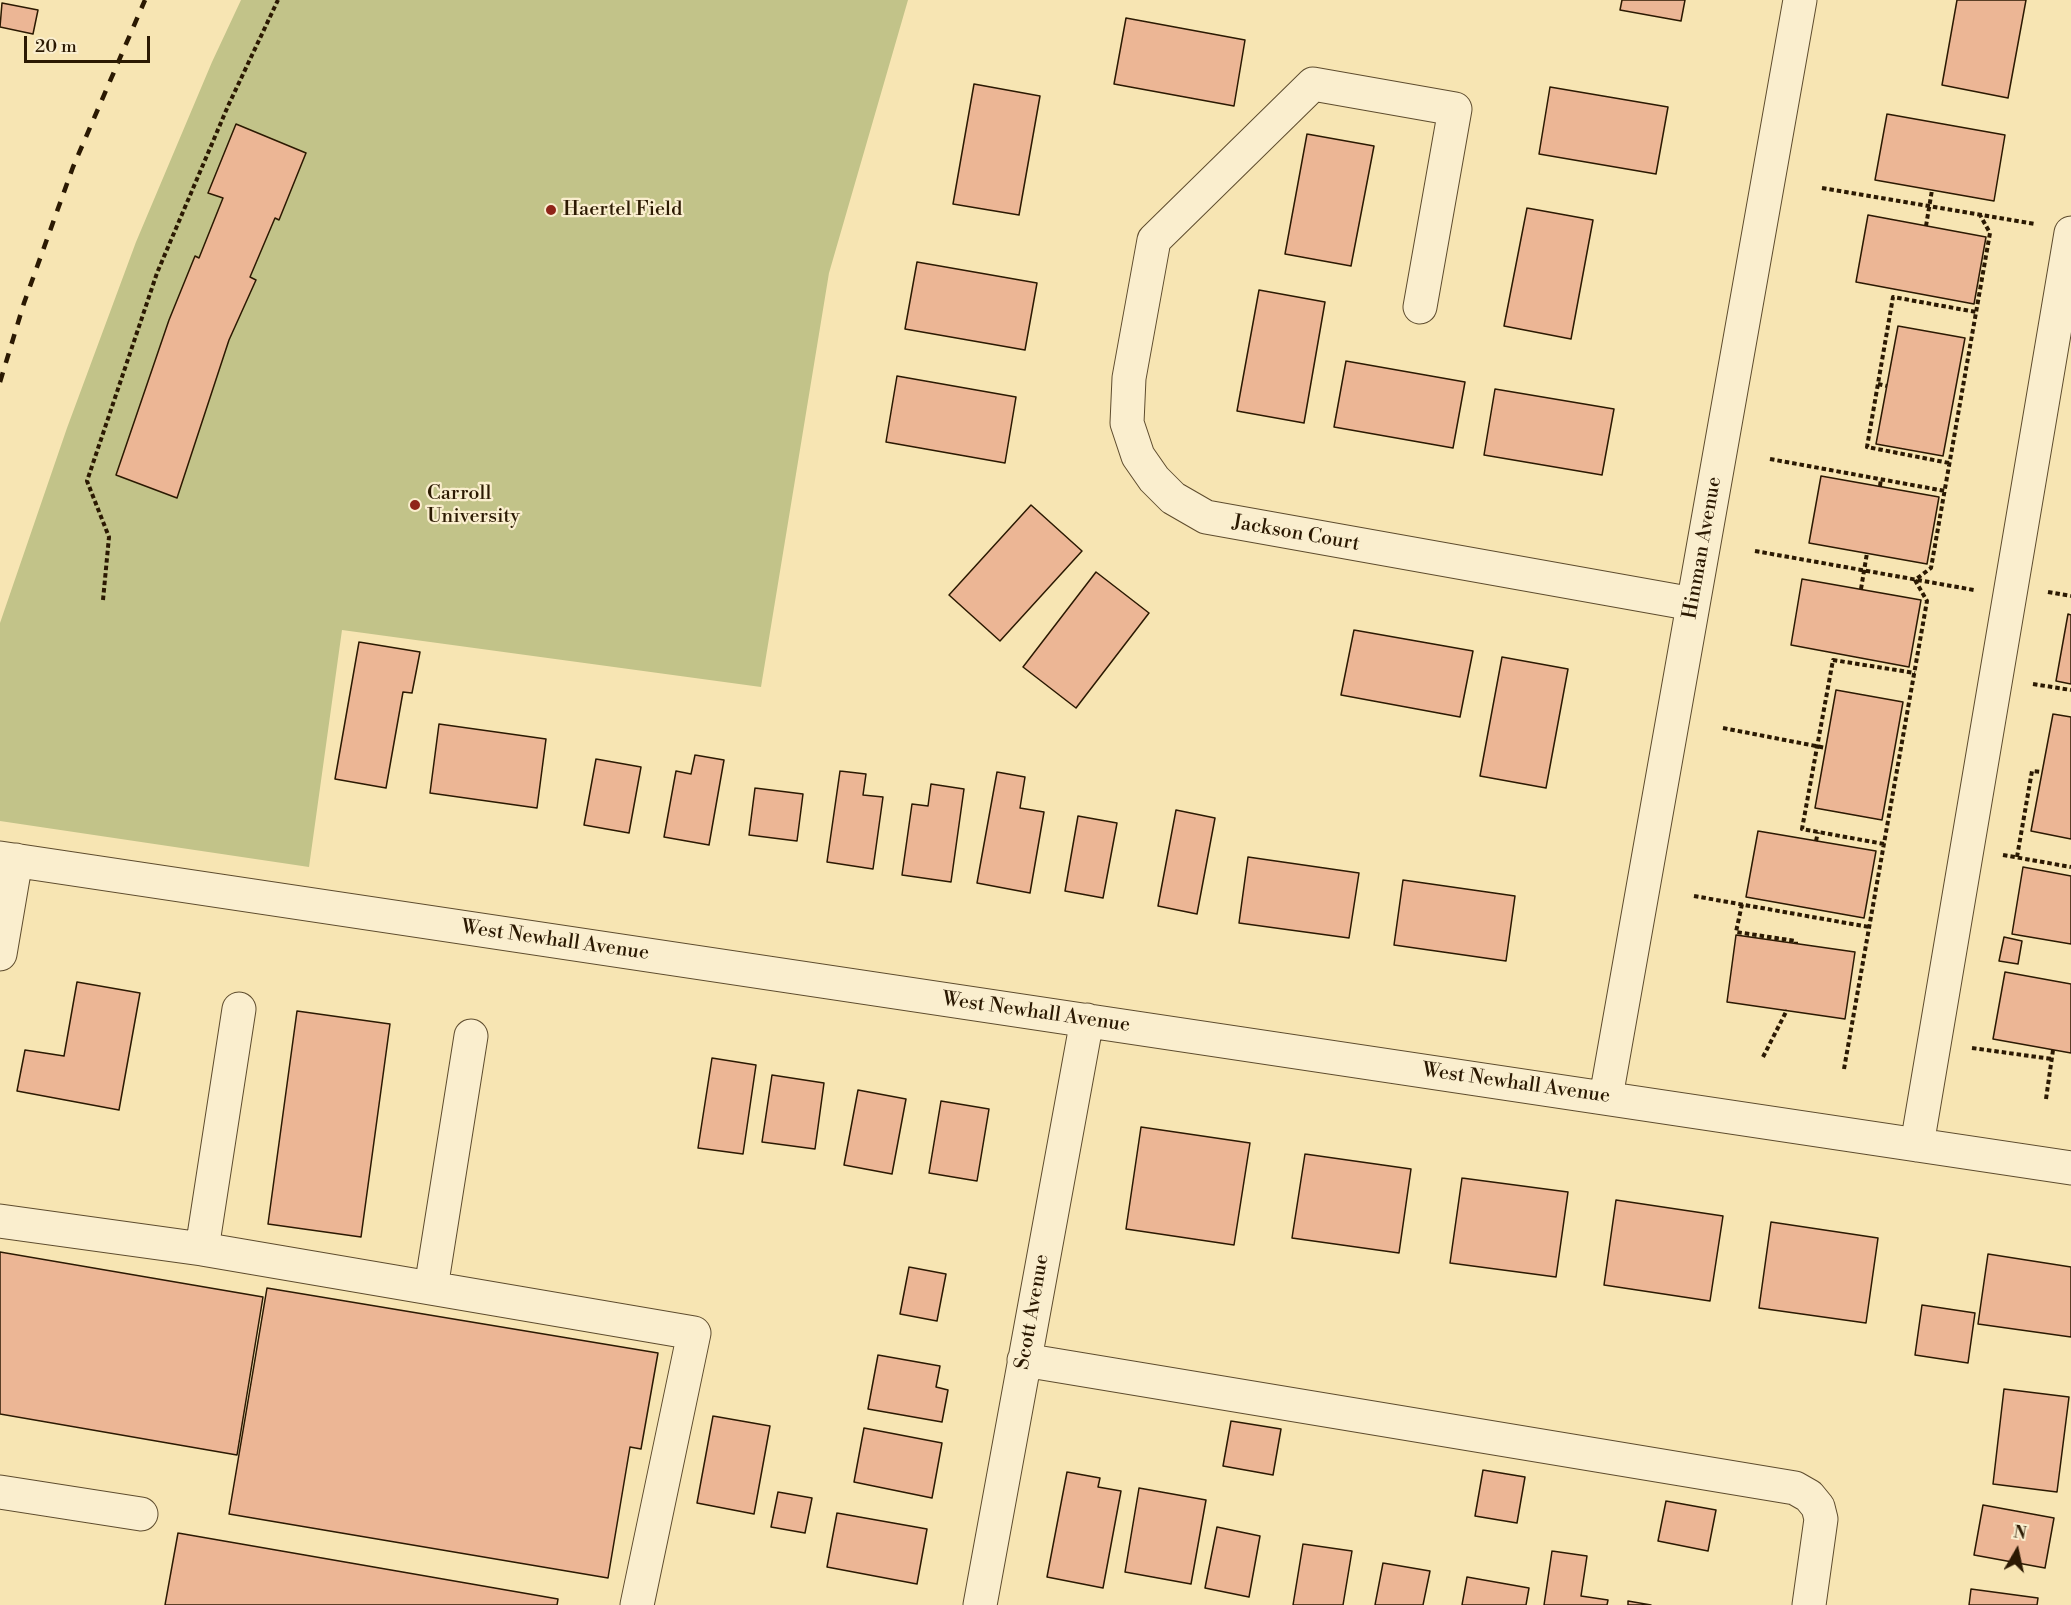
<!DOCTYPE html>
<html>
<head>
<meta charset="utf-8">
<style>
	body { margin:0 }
	#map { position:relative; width:2071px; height:1605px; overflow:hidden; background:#f7e5b3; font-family:"Libre Bodoni",serif }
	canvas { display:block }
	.north { position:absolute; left:1987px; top:1521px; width:60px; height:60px; -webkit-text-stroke:4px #faeece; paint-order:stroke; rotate:9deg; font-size:16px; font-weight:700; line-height:24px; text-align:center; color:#2b1902 }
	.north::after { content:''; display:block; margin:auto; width:21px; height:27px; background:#2b1902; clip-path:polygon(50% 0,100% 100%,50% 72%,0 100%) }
	.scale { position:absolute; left:24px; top:36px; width:126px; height:27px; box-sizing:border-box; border:3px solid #2b1902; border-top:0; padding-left:8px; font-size:18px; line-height:21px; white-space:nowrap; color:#2b1902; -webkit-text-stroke:4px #faeece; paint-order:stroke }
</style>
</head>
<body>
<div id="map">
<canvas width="2071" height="1605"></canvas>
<div class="north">N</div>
<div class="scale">20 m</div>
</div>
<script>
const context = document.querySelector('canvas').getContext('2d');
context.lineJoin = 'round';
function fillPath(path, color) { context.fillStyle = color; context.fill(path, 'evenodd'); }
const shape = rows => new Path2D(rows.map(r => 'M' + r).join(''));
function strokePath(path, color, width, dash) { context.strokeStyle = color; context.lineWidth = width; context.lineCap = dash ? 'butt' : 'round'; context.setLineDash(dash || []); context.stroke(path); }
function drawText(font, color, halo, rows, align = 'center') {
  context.font = font + ' "Libre Bodoni",serif'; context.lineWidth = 4.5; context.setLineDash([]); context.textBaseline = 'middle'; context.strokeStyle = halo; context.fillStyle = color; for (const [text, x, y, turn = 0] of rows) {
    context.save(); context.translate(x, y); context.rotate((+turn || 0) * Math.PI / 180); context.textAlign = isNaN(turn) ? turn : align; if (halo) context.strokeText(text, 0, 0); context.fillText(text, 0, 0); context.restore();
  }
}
fillPath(shape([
	[241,0,908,0,829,273,761,687,342,630,309,867,0,821,0,623,67,428,136,242,212,62]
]), '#c2c389');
const building = shape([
	[1622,0,1685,0,1681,21,1620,10,1622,0],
	[1957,0,2026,0,2008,98,1942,85,1957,0],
	[2,3,38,10,33,34,0,27,2,3],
	[1126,18,1245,40,1234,106,1114,84,1126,18],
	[974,84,1040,96,1019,215,953,204,974,84],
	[1550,87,1668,107,1656,174,1539,154,1550,87],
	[1887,114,2005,135,1994,201,1875,180,1887,114],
	[236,124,306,153,279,220,275,218,250,277,256,280,229,340,177,498,116,475,169,320,195,256,199,258,223,198,208,193,236,124],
	[1307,134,1374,146,1351,266,1285,254,1307,134],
	[1527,208,1593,220,1571,339,1504,326,1527,208],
	[1868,215,1986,237,1974,304,1856,282,1868,215],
	[917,262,1037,283,1025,350,905,329,917,262],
	[1259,290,1325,302,1304,423,1237,411,1259,290],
	[1898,326,1965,338,1943,456,1876,444,1898,326],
	[1346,361,1465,382,1453,448,1334,427,1346,361],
	[897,376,1016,397,1005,463,886,442,897,376],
	[1495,389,1614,409,1602,475,1484,455,1495,389],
	[1821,476,1939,497,1927,564,1809,543,1821,476],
	[1031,505,1082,551,1000,641,949,595,1031,505],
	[1096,572,1149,613,1076,708,1023,667,1096,572],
	[1802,579,1921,600,1909,667,1791,645,1802,579],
	[2068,614,2071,615,2071,684,2056,681,2068,614],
	[1354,630,1473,651,1460,717,1341,695,1354,630],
	[359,642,420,652,412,693,403,692,386,788,335,779,359,642],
	[1502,657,1568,669,1546,788,1480,776,1502,657],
	[1836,690,1903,702,1882,820,1815,808,1836,690],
	[2053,714,2071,717,2071,839,2031,831,2053,714],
	[439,724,546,739,537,808,430,793,439,724],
	[695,755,724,760,709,845,664,837,676,771,691,774,695,755],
	[596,759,641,767,629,833,584,825,596,759],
	[840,771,866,774,863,795,883,797,873,869,827,862,840,771],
	[997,772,1025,777,1020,808,1044,812,1030,893,977,883,997,772],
	[931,784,964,789,951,882,902,875,912,804,928,806,931,784],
	[755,788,803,794,797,841,749,835,755,788],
	[1176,810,1215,818,1197,914,1158,906,1176,810],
	[1078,816,1117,823,1103,898,1065,891,1078,816],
	[1758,831,1876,851,1864,918,1746,897,1758,831],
	[1248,857,1359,873,1349,938,1239,923,1248,857],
	[2023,867,2071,876,2071,944,2012,934,2023,867],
	[1403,880,1515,896,1506,961,1394,945,1403,880],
	[1736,935,1855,952,1845,1019,1727,1002,1736,935],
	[2004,937,2022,941,2018,964,1999,961,2004,937],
	[2005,972,2071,984,2071,1053,1993,1039,2005,972],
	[77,982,140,993,119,1110,17,1091,25,1050,64,1056,77,982],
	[297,1011,390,1024,361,1237,268,1224,297,1011],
	[712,1058,756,1065,743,1154,698,1148,712,1058],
	[772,1075,824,1083,815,1149,762,1142,772,1075],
	[858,1090,906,1099,892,1174,844,1165,858,1090],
	[941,1101,989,1109,977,1181,929,1173,941,1101],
	[1141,1127,1250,1143,1234,1245,1126,1229,1141,1127],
	[1305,1154,1411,1169,1399,1253,1292,1238,1305,1154],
	[1462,1178,1568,1192,1556,1277,1450,1263,1462,1178],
	[1616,1200,1723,1216,1710,1301,1604,1285,1616,1200],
	[1771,1222,1878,1238,1866,1323,1759,1308,1771,1222],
	[0,1252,263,1297,237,1455,0,1414,0,1252],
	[1988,1254,2071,1267,2071,1337,1978,1324,1988,1254],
	[909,1267,946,1274,937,1321,900,1314,909,1267],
	[267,1288,658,1353,641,1449,630,1447,608,1578,229,1514,267,1288],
	[1922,1305,1975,1313,1968,1363,1915,1355,1922,1305],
	[878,1355,940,1366,936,1387,948,1390,942,1422,868,1409,878,1355],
	[2004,1389,2069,1397,2057,1492,1993,1484,2004,1389],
	[713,1416,770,1426,754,1514,697,1503,713,1416],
	[1231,1421,1281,1429,1273,1475,1223,1466,1231,1421],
	[864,1428,942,1443,932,1498,854,1482,864,1428],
	[1483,1470,1525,1477,1517,1523,1475,1516,1483,1470],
	[1067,1472,1100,1478,1098,1487,1121,1491,1103,1588,1047,1577,1067,1472],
	[1139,1488,1206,1500,1191,1584,1125,1572,1139,1488],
	[778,1492,812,1498,805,1533,771,1527,778,1492],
	[1666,1501,1716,1510,1708,1551,1658,1541,1666,1501],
	[1983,1505,2054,1518,2045,1568,1974,1555,1983,1505],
	[837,1513,927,1529,917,1584,827,1567,837,1513],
	[1217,1527,1260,1536,1249,1597,1205,1588,1217,1527],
	[178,1533,558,1599,557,1605,165,1605,178,1533],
	[1303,1544,1352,1551,1343,1605,1293,1605,1303,1544],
	[1552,1551,1587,1556,1581,1596,1608,1600,1607,1605,1544,1605,1552,1551],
	[1383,1563,1430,1571,1423,1605,1375,1605,1383,1563],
	[1467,1577,1529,1588,1526,1605,1462,1605,1467,1577],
	[1971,1589,2038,1598,2037,1605,1969,1605,1971,1589],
	[1628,1601,1651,1605,1628,1605,1628,1601]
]);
fillPath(building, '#ecb695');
strokePath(building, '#2b1902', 1.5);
const minor = shape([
	[1420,307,1455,109,1313,84,1154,240,1129,378,1127,423,1138,456,1154,479,1173,498,1206,517,1693,604],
	[0,858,2071,1168],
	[0,954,16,860],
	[1606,1097,1800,0],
	[1917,1145,2071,233],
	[0,1221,202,1249,239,1009],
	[202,1249,694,1333,637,1605],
	[431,1288,471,1036],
	[1024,1360,1795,1488,1809,1496,1818,1507,1821,1519,1809,1605],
	[0,1492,141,1514],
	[980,1605,1087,1020]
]);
strokePath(minor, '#5e4c2e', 35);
strokePath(shape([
	[1822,188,2035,224],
	[1926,226,1932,190],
	[1878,384,1887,386],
	[1770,459,1945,491],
	[1949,463,1867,447,1893,297,1976,312],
	[1880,486,1881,479],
	[1755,551,1974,590],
	[1861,589,1867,553],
	[2048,592,2071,596],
	[103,600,109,537,87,481,157,273,228,106,278,0],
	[2033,684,2071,690],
	[1723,728,1826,748],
	[1816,841,1818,832],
	[1884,844,1802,829,1833,660,1915,673],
	[2003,855,2071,867],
	[2017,857,2032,771,2042,772],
	[1694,896,1869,927],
	[1742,904,1736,932,1796,941,1796,944],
	[1972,1048,2052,1059],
	[1763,1057,1787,1010],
	[1844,1069,1927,601,1915,580,1931,568,1990,233,1980,215],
	[2046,1099,2053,1050]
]), '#2b1902', 4, [4.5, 3]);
strokePath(minor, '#faeece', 33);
strokePath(shape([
	[0,382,24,303,73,167,145,0]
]), '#2b1902', 4.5, [10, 10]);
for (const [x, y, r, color] of [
	[551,210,6,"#8f2418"],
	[415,505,6,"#8f2418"]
]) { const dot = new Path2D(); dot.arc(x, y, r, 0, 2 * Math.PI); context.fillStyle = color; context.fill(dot); strokePath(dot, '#faeece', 2); }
drawText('20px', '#2b1902', '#faeece', [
	["Haertel Field",563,210],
	["Carroll",427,494],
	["University",427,517]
], 'left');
drawText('20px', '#2b1902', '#faeece', [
	["Jackson Court",1296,534,10],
	["Hinman Avenue",1703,548,-80],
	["West Newhall Avenue",555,941,8],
	["West Newhall Avenue",1036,1013,8],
	["West Newhall Avenue",1516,1084,8],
	["Scott Avenue",1033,1312,-80]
]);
</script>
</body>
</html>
